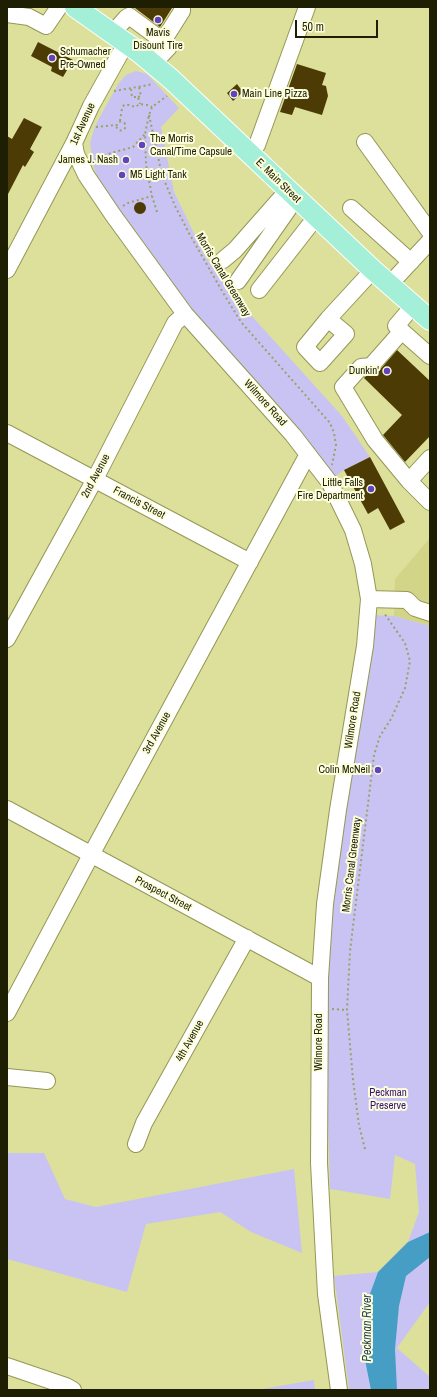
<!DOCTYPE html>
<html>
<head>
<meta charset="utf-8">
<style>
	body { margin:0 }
	#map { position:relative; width:437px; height:1397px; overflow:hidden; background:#dde09b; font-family:"Archivo Narrow",sans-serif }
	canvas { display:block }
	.frame { position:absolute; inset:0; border:8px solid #1e1e03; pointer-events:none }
	.scale { position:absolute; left:295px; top:20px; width:83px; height:18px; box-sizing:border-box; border:2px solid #1e1e03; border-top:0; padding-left:5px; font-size:12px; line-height:14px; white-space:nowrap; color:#1e1e03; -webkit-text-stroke:3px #fcfedc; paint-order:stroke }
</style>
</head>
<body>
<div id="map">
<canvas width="437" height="1397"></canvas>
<div class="frame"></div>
<div class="scale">50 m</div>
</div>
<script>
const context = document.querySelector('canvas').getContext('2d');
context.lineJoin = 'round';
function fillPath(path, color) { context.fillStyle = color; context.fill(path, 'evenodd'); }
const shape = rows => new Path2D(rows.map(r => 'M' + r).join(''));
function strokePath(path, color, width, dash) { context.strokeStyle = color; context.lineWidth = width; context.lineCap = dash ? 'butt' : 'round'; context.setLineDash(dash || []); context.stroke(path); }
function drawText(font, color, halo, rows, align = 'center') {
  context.font = font + ' "Archivo Narrow",sans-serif'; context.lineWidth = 4; context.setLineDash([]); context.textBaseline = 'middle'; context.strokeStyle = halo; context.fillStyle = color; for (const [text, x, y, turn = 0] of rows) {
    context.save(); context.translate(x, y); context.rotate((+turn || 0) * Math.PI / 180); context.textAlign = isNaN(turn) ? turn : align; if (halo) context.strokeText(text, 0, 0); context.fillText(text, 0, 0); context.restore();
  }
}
fillPath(shape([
	[430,538,430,626,394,616,395,579]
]), '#d2d488');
fillPath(shape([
	[136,71,147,74,179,108,161,127,174,192,205,256,231,293,342,416,370,457,344,470,333,478,203,324,99,181,93,165,90,143,95,126,118,84,126,75],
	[374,615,394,616,430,626,430,1302,397,1348,430,1377,430,1390,349,1390,334,1276,378,1272,408,1242,419,1212,415,1164,395,1155,390,1199,330,1189,325,1017,332,917,350,781],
	[7,1153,44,1153,65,1199,96,1207,294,1169,302,1253,251,1232,220,1212,146,1224,127,1292,7,1259],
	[314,1380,315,1390,256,1390]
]), '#c8c3f3');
fillPath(shape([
	[430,1232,430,1257,406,1276,399,1306,395,1349,397,1390,371,1390,364,1355,367,1302,378,1272,408,1242]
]), '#479ec4');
fillPath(shape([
	[131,7,172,7,172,8,160,27,135,8],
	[38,42,73,60,63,77,51,71,52,67,31,56],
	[297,64,326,73,322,85,326,86,328,96,322,115,295,107,292,115,280,112],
	[237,84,243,92,233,101,227,93],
	[24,118,42,127,30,149,34,152,25,167,23,165,7,196,7,136,12,139],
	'134 208a6 6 0 1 1 12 0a6 6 0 1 1-12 0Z',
	[397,350,430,381,430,436,405,462,383,435,402,415,364,378,366,376,372,375,378,372],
	[370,457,405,522,390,530,378,508,368,514,344,470]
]), '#4c3b05');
const minor = shape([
	[7,14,29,17,46,26,59,7],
	[112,34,126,18,129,16,163,41],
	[153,64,169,47,163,41,182,11,182,7],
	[365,142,430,232],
	[74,143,76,154,86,175,113,215,185,314,293,435,330,483,353,530,363,564,369,599,365,646,338,810,325,904,320,978,319,1163,326,1294,339,1390],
	[249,153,257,145,307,7],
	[351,208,411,262],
	[223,260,235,250,288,190],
	[7,270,74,143,91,106,126,43],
	[238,281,296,198],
	[389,285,430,241],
	[259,290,316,217],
	[413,306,396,326,430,356],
	[328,319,346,334,320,363,305,347,328,319,373,270],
	[402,331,371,366,361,367,343,387,375,440,409,481,430,502],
	[7,433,250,562],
	[409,481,430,458],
	[369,599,407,600,415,608,430,613],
	[7,639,95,479,175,323,185,314],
	[7,809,320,978],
	[7,1013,91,855,308,454],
	[7,1077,47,1081],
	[136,1144,144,1123,247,938],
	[7,1366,66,1386,73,1390]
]);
const major = shape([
	[75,7,140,53,171,79,373,270,430,320]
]);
strokePath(minor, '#959755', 18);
strokePath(major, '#fff', 22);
strokePath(shape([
	[131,89,132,97,138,97,140,104],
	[114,91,149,85,152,83],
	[138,97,141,96,139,87],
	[149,115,162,175,175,206,190,235,222,291,241,322,330,423,334,433,336,445,332,465],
	[120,121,122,108,124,105,129,105,135,107,140,104,147,105,152,107],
	'116.5 126a4.5 4.5 0 1 1 9 0a4.5 4.5 0 1 1-9 0Z',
	[96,127,116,125],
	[95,160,111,153,133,147,145,134],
	[123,206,128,203,152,196],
	[157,212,152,196,146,165,145,134,149,115,152,107,167,96],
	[332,1009,347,1010],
	[365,1149,359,1125,353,1080,347,1010,350,951,374,755,380,736,391,719,405,688,410,661,405,643,384,613]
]), '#9d9f68', 2, [2, 3]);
strokePath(minor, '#fff', 16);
strokePath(major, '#a4efd7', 20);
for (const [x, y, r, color] of [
	[158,20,4,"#6143bb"],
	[52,58,4,"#6143bb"],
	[234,94,4,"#6143bb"],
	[142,145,4,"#6143bb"],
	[126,160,4,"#6143bb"],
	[122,175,4,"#6143bb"],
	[387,371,4,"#6143bb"],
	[371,489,4,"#6143bb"],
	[378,770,4,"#6143bb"]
]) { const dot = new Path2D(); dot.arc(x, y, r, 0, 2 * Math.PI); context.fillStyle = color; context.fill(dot); strokePath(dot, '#fcfedc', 1.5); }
drawText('11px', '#1e1e03', '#fcfedc', [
	["Mavis",158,33,"center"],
	["Disount Tire",158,46,"center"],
	["Schumacher",60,52],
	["Pre-Owned",60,65],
	["Main Line Pizza",242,94],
	["The Morris",150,139],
	["Canal/Time Capsule",150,152],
	["James J. Nash",118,160,"right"],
	["M5 Light Tank",130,175],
	["Dunkin'",379,371,"right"],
	["Little Falls",363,483,"right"],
	["Fire Department",363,496,"right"],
	["Colin McNeil",370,770,"right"]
], 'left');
drawText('11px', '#1e1e03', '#fcfedc', [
	["1st Avenue",83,124,-65],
	["E. Main Street",278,181,44],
	["Morris Canal Greenway",223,275,59],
	["Wilmore Road",265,403,48],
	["2nd Avenue",96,476,-62],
	["Francis Street",139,503,28],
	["Wilmore Road",353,720,-81],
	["3rd Avenue",157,733,-61],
	["Morris Canal Greenway",352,865,-83],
	["Prospect Street",163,894,28],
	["4th Avenue",190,1041,-61],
	["Wilmore Road",319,1042,-90]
]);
drawText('11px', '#361179', '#fcfedc', [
	["Peckman",388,1093],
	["Preserve",388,1106]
]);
drawText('italic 12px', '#2c4754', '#fcfedc', [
	["Peckman River",368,1328,-90]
]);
</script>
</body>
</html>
